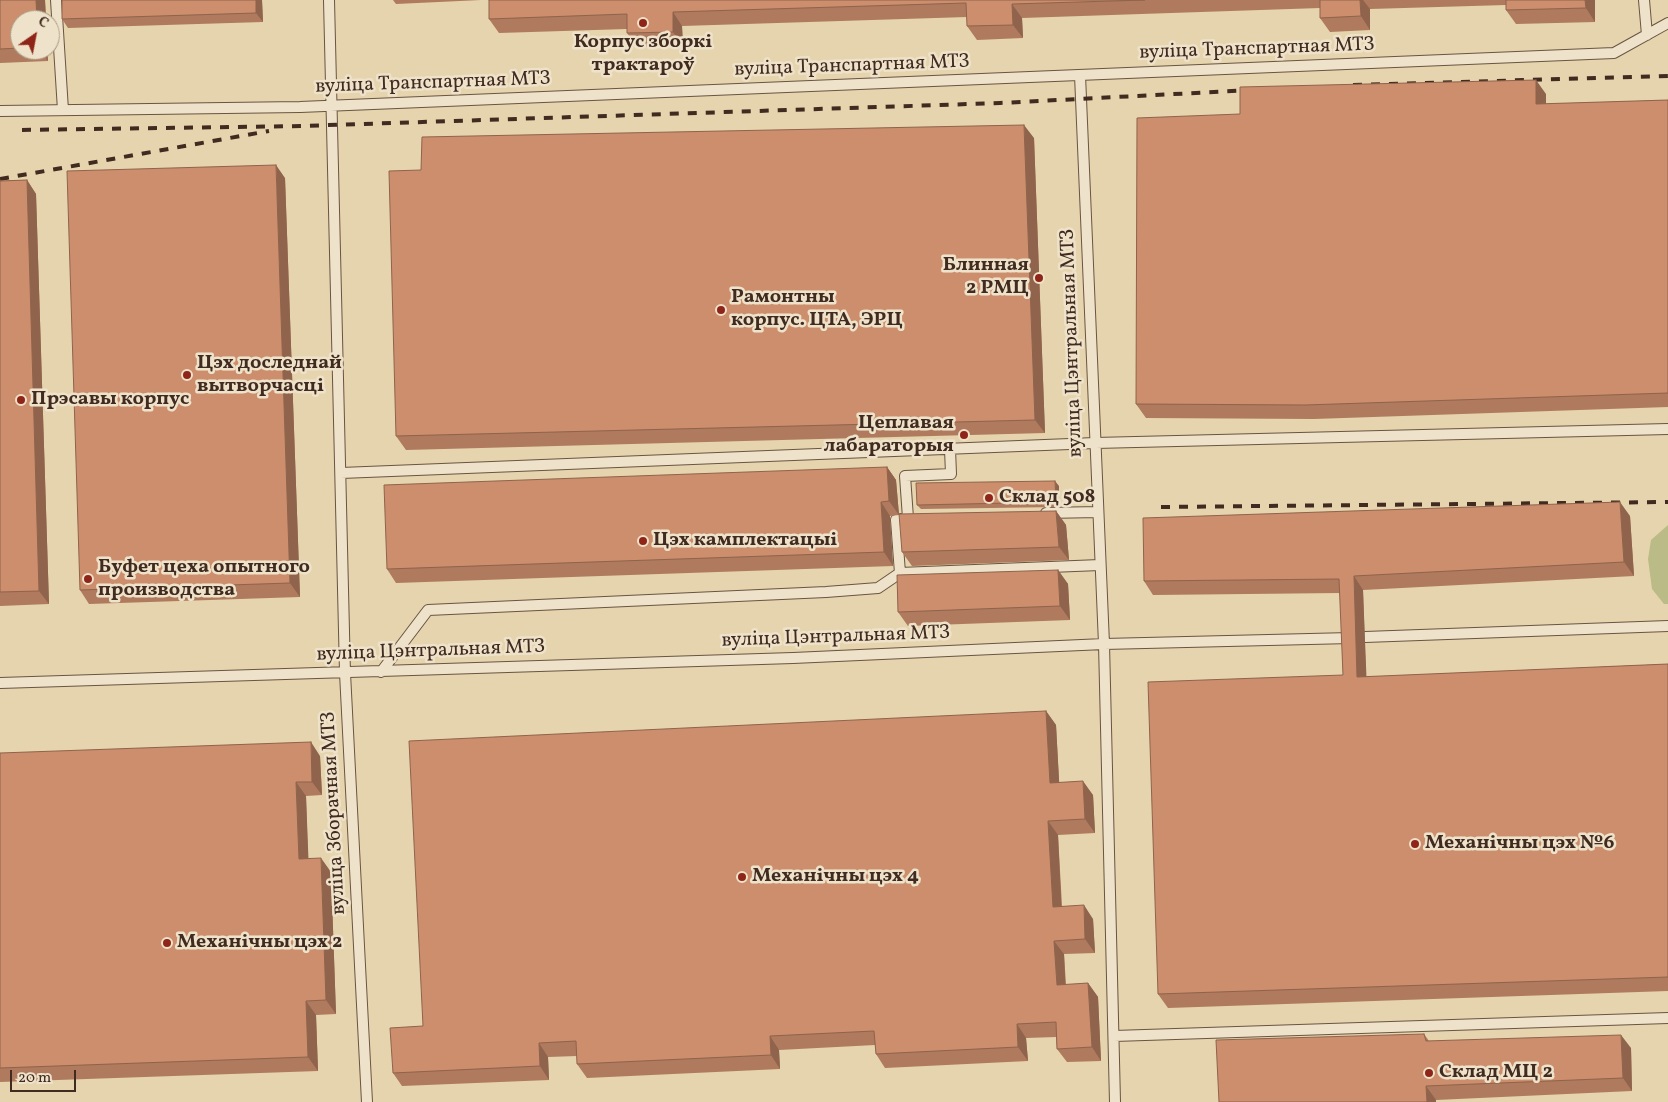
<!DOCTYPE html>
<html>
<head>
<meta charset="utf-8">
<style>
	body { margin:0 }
	#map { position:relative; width:1668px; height:1102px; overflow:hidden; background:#e5d4ad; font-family:Vollkorn,serif }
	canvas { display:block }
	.north { position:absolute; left:10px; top:10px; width:50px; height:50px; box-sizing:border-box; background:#eee3ca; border:1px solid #a99986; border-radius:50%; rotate:33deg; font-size:14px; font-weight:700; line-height:20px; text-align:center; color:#412a1f }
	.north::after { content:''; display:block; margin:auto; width:18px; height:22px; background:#8f2418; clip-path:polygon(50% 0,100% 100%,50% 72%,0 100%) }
	.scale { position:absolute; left:10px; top:1070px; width:66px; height:22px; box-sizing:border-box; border:2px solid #412a1f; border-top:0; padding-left:6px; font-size:15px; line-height:18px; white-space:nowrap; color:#412a1f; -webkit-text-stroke:4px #eee3ca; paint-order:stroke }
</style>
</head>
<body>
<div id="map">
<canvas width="1668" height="1102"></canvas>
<div class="north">С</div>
<div class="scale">20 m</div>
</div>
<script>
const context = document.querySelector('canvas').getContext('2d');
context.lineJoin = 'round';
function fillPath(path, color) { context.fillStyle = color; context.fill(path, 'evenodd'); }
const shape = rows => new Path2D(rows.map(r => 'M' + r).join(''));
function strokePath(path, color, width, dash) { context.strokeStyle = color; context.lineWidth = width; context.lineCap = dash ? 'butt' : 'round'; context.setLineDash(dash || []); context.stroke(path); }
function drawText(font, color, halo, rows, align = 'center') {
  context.font = font + ' Vollkorn,serif'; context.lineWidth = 5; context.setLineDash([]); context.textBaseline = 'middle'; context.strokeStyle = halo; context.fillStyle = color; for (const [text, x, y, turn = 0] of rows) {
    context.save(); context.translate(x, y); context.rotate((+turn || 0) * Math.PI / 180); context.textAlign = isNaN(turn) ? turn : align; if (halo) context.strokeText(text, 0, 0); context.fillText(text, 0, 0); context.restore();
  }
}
fillPath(shape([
	[1668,525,1668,604,1664,604,1652,589,1648,559,1651,540]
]), '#babb86');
const service = shape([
	[56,0,63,110],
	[329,0,345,673,367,1102],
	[1644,0,1647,35],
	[0,111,300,107,1614,53,1668,23],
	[950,449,951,474,905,476,908,518,896,520,900,573,1100,565],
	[341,473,1095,443,1668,429],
	[1046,513,1098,512],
	[1365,637,1668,626],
	[381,672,428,610,826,592,878,588,900,573],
	[0,683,793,658,1104,644,1080,75],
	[1114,1036,1668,1018],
	[1115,1102,1104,644,1351,638]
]);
strokePath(service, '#6a5442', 12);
strokePath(service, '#eee3ca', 10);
strokePath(shape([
	[1353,85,1668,76],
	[22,130,301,126,1000,103,1253,90],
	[0,179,269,131],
	[1161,507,1668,502]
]), '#412a1f', 4, [9, 9]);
fillPath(shape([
	[0,0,45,0,46,20,20,20,20,50,47,50,48,61,0,63],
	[62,0,262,0,263,22,68,28,62,19],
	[393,0,481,0,396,4],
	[489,0,1595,0,1595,22,1516,24,1506,10,1506,5,1370,9,1370,30,1330,32,1320,18,1320,8,1022,18,1023,38,977,40,967,26,967,17,682,26,683,46,637,47,627,33,627,29,499,33,489,19],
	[1546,94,1546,104,1668,100,1668,407,1314,419,1146,418,1136,404,1240,114],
	[1034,138,1045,433,406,450,396,436,421,170],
	[285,178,300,597,89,604,80,590],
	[27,180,36,194,49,604,0,606,0,181],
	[887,467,896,480,899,515,890,516,893,566,396,583,387,569],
	[1059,486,1059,507,921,509,917,505],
	[1056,511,1066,525,1069,560,912,566,902,552],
	[1630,516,1634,576,1363,590,1366,677,1668,664,1668,991,1168,1008,1158,994,1343,675,1340,593,1153,595,1144,581],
	[1058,570,1068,584,1070,620,908,626,898,612],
	[1046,711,1056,725,1059,782,1093,795,1095,833,1058,835,1062,906,1093,919,1095,953,1064,954,1066,985,1088,983,1098,997,1101,1061,1067,1062,1057,1049,1056,1037,1026,1038,1028,1061,885,1068,876,1054,875,1045,779,1050,780,1069,587,1078,577,1064,577,1056,548,1057,549,1080,402,1086,393,1073,423,1026],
	[0,753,320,756,322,795,306,796,308,859,331,872,336,1014,316,1015,318,1071,0,1082],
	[1424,1034,1429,1041,1631,1048,1632,1091,1436,1100,1436,1102,1219,1102]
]), '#af7a5d');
fillPath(shape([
	[36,0,45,0,46,20,37,20],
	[256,0,262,0,263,22,256,13],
	[1360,0,1363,0,1370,9,1370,30,1361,16],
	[1585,0,1595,0,1595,22,1586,8],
	[1012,4,1022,18,1023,38,1013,25],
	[673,12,682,26,683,46,673,32],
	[40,50,47,50,48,61],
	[1536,80,1546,94,1546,118,1536,104],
	[1024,125,1034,138,1045,433,1035,420],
	[276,165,285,178,300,597,290,583],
	[27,180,36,194,49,604,39,591],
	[887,467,896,480,899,515,889,501],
	[1055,481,1059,486,1059,507,1056,502],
	[881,502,890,516,893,566,884,552],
	[1620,502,1630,516,1634,576,1624,562],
	[1056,511,1066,525,1069,560,1059,547],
	[1058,570,1068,584,1070,620,1060,606],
	[1354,576,1363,590,1367,691,1357,677],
	[1046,711,1056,725,1060,797,1050,783],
	[311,742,320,756,322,795,312,782],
	[1083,781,1093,795,1095,833,1085,819],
	[296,782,306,796,309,873,299,859],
	[1048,821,1058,835,1062,920,1053,907],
	[321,858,331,872,336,1014,326,1000],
	[1084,905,1093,919,1095,953,1085,939],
	[1054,941,1064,954,1066,999,1057,985],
	[1088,983,1098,997,1101,1061,1092,1047],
	[306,1001,316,1015,318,1071,308,1057],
	[1017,1024,1026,1038,1028,1061,1018,1047],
	[1621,1035,1631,1048,1632,1091,1623,1078],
	[770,1036,779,1050,780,1069,771,1055],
	[539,1043,548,1057,549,1080,540,1066],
	[1426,1086,1436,1100,1436,1102,1427,1102]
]), '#8f634c');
const building = shape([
	[0,0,36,0,37,20,20,20,20,48,0,49,0,0],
	[62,0,256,0,256,13,62,19,62,0],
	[489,0,1145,0,1012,4,1013,25,967,26,966,3,673,12,673,32,627,33,627,14,489,19,489,0],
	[1320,0,1360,0,1361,16,1320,18,1320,0],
	[1506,0,1585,0,1586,8,1506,10,1506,0],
	[1536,80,1536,104,1668,100,1668,393,1305,405,1136,404,1137,118,1240,114,1240,87,1536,80],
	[1024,125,1035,420,396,436,389,171,421,170,422,137,1024,125],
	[276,165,290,583,80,590,67,171,276,165],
	[27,180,39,591,0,592,0,181,27,180],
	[887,467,889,501,881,502,884,552,387,569,384,485,887,467],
	[1055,481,1056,502,917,505,916,483,1055,481],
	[1620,502,1624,562,1354,576,1357,677,1668,664,1668,977,1158,994,1148,682,1343,675,1339,579,1144,581,1143,518,1620,502],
	[1056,511,1059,547,902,552,899,514,1056,511],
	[1058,570,1060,606,898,612,897,575,1058,570],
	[1046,711,1050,783,1083,781,1085,819,1048,821,1053,907,1084,905,1085,939,1054,941,1057,985,1088,983,1092,1047,1057,1049,1056,1022,1017,1024,1018,1047,876,1054,874,1031,770,1036,771,1055,577,1064,576,1041,539,1043,540,1066,393,1073,390,1028,423,1026,409,741,1046,711],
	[311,742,312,782,296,782,299,859,321,858,326,1000,306,1001,308,1057,0,1068,0,753,311,742],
	[1424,1034,1426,1041,1621,1035,1623,1078,1426,1086,1427,1102,1219,1102,1216,1040,1424,1034]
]);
fillPath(building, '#cc8e6c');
strokePath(building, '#8f634c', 1);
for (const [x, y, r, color] of [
	[643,23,5,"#8f2418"],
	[1039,278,5,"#8f2418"],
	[721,310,5,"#8f2418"],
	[187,375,5,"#8f2418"],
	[21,400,5,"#8f2418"],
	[964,435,5,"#8f2418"],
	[989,498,5,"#8f2418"],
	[643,541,5,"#8f2418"],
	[88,579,5,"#8f2418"],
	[1415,844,5,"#8f2418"],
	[742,877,5,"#8f2418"],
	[167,943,5,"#8f2418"],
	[1429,1073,5,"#8f2418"]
]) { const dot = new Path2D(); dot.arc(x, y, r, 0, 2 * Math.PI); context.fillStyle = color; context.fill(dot); strokePath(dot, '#eee3ca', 2); }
drawText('bold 20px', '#412a1f', '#eee3ca', [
	["Корпус зборкі",643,43,"center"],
	["трактароў",643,66,"center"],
	["Блинная",1029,266,"right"],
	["2 РМЦ",1029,289,"right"],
	["Рамонтны",731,298],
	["корпус. ЦТА, ЭРЦ",731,321],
	["Цэх доследнай",197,364],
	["вытворчасці",197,387],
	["Прэсавы корпус",31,400],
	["Цеплавая",954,424,"right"],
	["лабараторыя",954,447,"right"],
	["Склад 508",999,498],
	["Цэх камплектацыі",653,541],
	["Буфет цеха опытного",98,568],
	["производства",98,591],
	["Механічны цэх №6",1425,844],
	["Механічны цэх 4",752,877],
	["Механічны цэх 2",177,943],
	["Склад МЦ 2",1439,1073]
], 'left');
drawText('20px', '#412a1f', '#eee3ca', [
	["вуліца Транспартная МТЗ",1257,50,-2],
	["вуліца Транспартная МТЗ",852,67,-2],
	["вуліца Транспартная МТЗ",433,84,-2],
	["вуліца Цэнтральная МТЗ",1073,343,-92],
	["вуліца Цэнтральная МТЗ",836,638,-2],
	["вуліца Цэнтральная МТЗ",431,652,-2],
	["вуліца Зборачная МТЗ",335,813,-93]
]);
</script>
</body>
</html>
